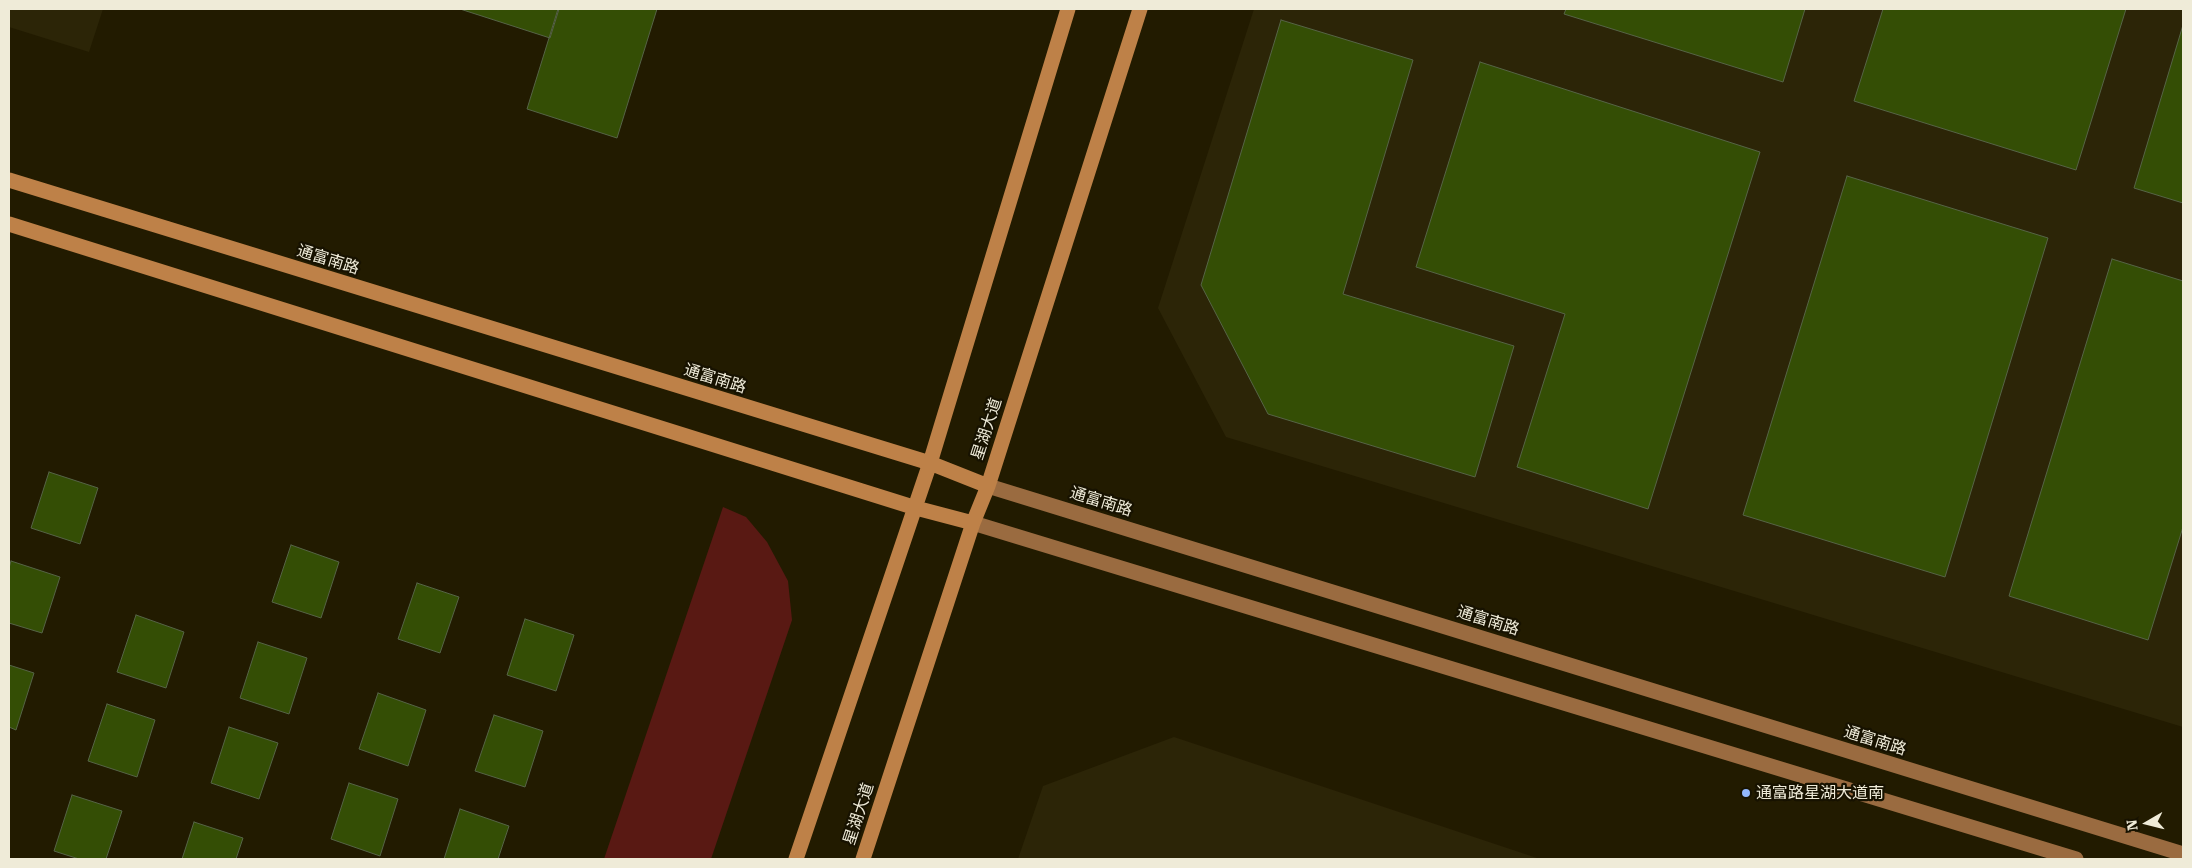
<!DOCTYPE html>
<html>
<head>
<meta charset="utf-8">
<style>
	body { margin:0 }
	#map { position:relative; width:2192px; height:868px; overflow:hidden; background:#221b00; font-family:"Roboto Serif",serif }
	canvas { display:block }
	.frame { position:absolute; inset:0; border:10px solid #efebd8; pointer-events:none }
	.north { position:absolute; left:2122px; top:798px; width:50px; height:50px; -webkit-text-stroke:4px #171200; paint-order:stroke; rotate:262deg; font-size:14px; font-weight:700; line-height:20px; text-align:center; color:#efebd8 }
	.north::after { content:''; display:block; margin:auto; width:18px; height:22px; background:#efebd8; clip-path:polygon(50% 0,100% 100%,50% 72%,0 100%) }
</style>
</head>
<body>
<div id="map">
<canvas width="2192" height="868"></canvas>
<div class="frame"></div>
<div class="north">N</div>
</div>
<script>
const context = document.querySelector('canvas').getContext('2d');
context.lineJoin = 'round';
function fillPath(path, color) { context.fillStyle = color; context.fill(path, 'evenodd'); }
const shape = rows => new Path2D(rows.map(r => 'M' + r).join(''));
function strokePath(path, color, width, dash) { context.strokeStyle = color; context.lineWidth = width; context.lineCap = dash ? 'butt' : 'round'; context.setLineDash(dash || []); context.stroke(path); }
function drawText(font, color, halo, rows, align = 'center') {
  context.font = font + ' "Roboto Serif","Noto Sans SC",serif'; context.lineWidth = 4.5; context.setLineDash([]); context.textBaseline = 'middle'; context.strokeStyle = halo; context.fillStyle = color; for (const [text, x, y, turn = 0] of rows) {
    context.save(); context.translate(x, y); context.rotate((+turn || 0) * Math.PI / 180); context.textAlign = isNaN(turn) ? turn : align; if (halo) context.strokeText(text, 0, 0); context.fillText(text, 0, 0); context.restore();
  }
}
fillPath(shape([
	[9,9,103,9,89,52,9,27],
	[1254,9,2183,9,2183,727,1226,437,1158,308],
	[1174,737,1540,859,1018,859,1043,786]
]), '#2c2507');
fillPath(shape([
	[723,507,746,517,767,542,788,581,792,620,711,859,604,859]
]), '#591913');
const building = shape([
	[460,9,559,9,550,38,460,9],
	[558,9,657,9,617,138,527,109,558,9],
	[1566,9,1805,9,1783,82,1564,14,1566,9],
	[1883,9,2126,9,2076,170,1854,101,1883,9],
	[1281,20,1413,60,1343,294,1514,346,1475,477,1268,414,1201,285,1281,20],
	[2183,25,2183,203,2134,188,2183,25],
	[1480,62,1760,152,1648,509,1517,467,1565,314,1416,267,1480,62],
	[1847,176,2048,238,1945,577,1743,515,1847,176],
	[2112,259,2183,281,2183,527,2148,640,2009,596,2112,259],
	[49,472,98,488,80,544,31,528,49,472],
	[291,545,339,562,321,618,272,602,291,545],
	[11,561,60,577,42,633,9,623,9,568,11,561],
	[417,583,459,597,440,653,398,639,417,583],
	[136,615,184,632,166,688,117,672,136,615],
	[525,619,574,635,556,691,507,675,525,619],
	[258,642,307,658,289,714,240,698,258,642],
	[9,665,34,673,16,730,9,727,9,665],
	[378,693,426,710,408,766,359,749,378,693],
	[107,704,155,720,137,777,88,761,107,704],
	[494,715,543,731,525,787,475,771,494,715],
	[229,727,278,743,259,799,211,783,229,727],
	[349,783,398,799,380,856,331,839,349,783],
	[72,795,122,811,106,859,79,859,54,851,72,795],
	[460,809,509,826,498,859,444,859,460,809],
	[194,822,243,838,236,859,182,859,194,822]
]);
fillPath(building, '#344e05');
strokePath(building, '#566446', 1);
strokePath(shape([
	[988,486,2183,854],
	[973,523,2076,859]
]), '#9a6b40', 15);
strokePath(shape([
	[9,180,930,463,988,486],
	[9,224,916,508,973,523],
	[796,859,930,463,1068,9],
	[863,859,973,523,988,486,1140,9]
]), '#be8148', 15);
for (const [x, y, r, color] of [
	[1746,793,5,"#92b7fd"]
]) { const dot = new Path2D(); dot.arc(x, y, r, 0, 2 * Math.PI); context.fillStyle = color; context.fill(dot); strokePath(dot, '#171200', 2); }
drawText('16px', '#efebd8', '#171200', [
	["通富南路",328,260,17],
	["通富南路",715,379,17],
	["星湖大道",987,429,-72],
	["通富南路",1101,502,17],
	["通富南路",1488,621,17],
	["通富南路",1875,741,17],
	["星湖大道",859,814,-72]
]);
drawText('16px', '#efebd8', '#171200', [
	["通富路星湖大道南",1756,793]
], 'left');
</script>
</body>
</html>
